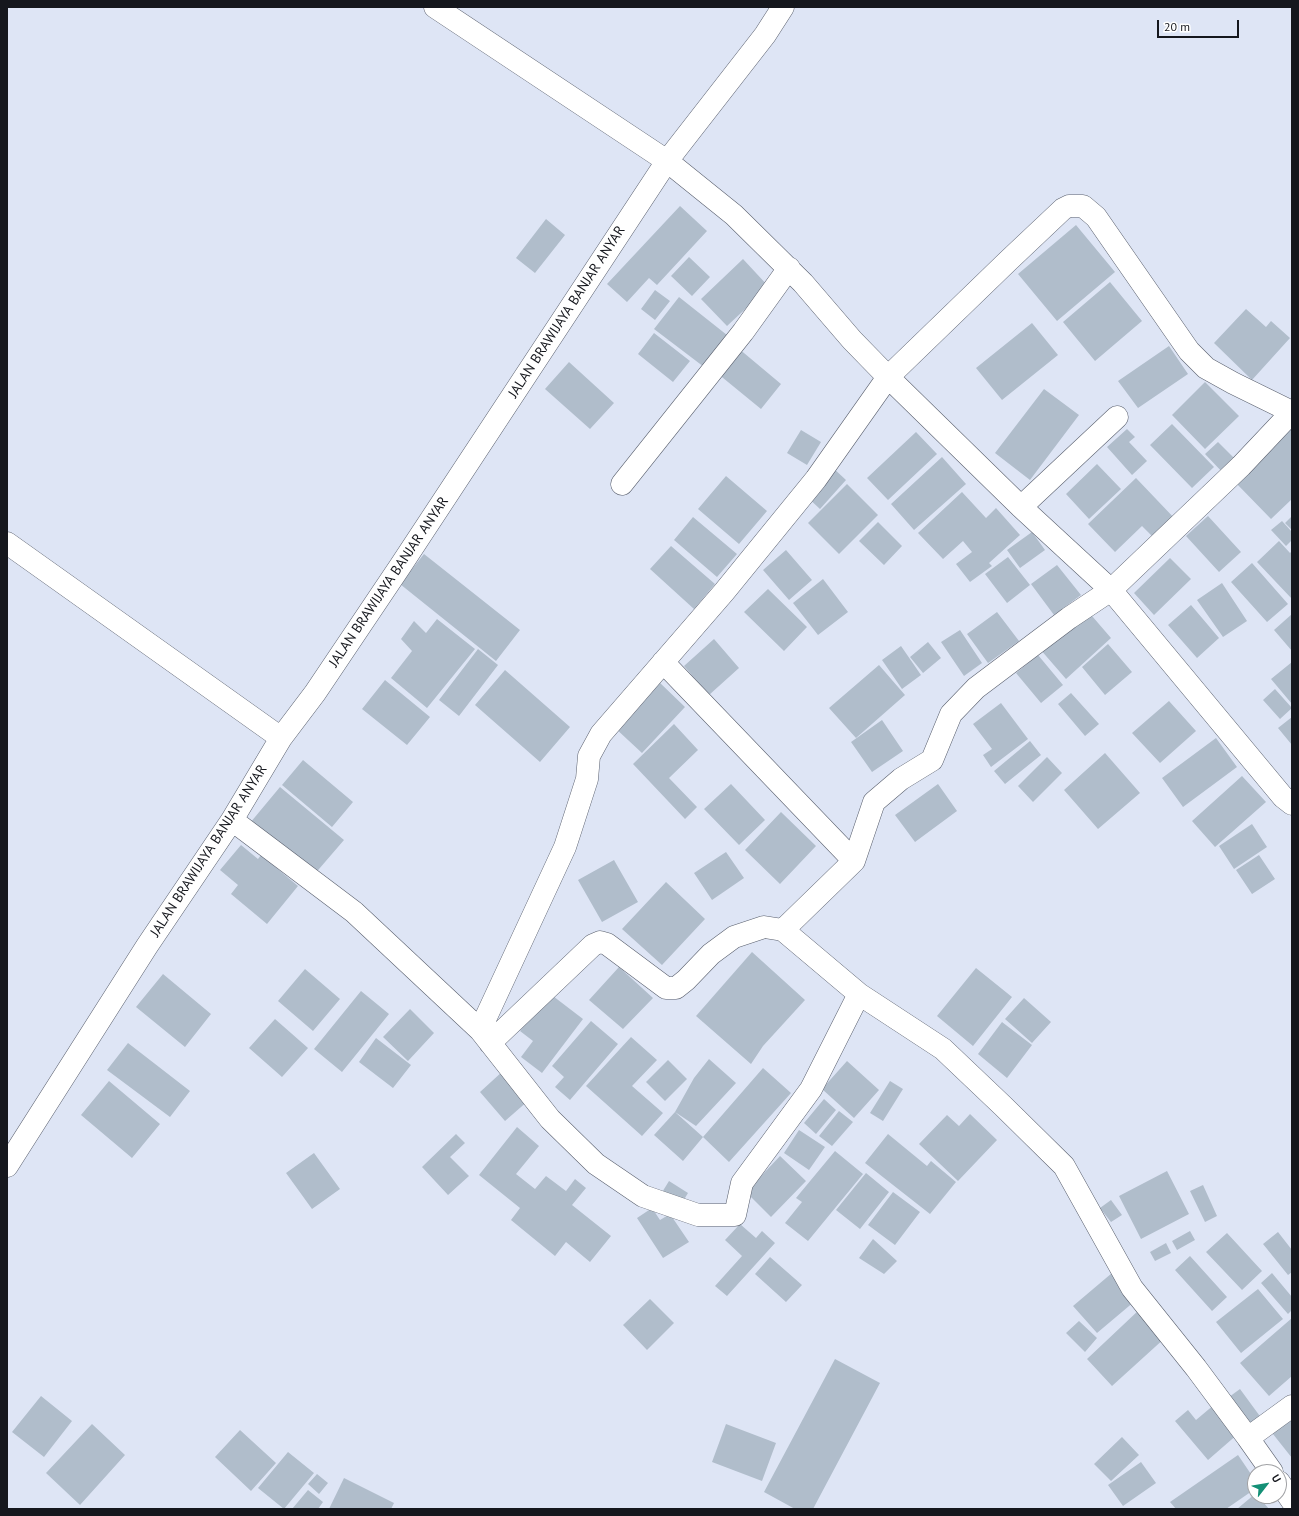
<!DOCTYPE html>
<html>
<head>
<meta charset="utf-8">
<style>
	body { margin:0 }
	#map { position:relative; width:1299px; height:1516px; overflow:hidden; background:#dee5f5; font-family:"PT Sans",sans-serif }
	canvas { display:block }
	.frame { position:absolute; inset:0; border:8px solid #15171d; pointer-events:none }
	.north { position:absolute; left:1247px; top:1464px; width:40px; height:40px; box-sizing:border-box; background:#fff; border:1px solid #a1a2a5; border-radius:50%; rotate:59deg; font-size:11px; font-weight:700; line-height:16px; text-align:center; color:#15171d }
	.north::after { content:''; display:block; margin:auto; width:14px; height:18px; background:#149076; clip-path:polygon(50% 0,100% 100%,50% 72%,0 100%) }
	.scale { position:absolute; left:1157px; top:20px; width:82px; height:18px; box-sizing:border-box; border:2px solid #15171d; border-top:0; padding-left:5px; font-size:12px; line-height:14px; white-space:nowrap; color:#15171d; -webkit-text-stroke:3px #fff; paint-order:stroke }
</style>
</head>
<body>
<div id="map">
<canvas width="1299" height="1516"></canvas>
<div class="frame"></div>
<div class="north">U</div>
<div class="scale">20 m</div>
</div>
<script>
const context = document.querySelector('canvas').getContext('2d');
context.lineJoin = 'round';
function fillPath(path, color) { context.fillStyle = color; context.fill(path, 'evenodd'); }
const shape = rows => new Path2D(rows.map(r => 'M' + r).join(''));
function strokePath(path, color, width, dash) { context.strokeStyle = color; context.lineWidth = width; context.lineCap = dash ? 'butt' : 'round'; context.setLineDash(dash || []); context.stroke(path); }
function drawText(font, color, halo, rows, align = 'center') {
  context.font = font + ' "PT Sans",sans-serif'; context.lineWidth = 3.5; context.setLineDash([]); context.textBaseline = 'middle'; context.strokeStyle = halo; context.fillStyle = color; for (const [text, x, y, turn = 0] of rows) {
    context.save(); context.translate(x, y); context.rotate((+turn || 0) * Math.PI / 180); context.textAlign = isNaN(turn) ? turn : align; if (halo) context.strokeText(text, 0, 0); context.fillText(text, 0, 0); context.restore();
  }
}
fillPath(shape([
	[680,206,707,231,657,285,649,278,627,302,607,284],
	[546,219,565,235,535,273,516,258],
	[1076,225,1115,272,1057,321,1018,274],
	[689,257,710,277,692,296,671,276],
	[743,259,769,287,727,326,701,299],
	[1110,282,1142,321,1095,361,1063,322],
	[655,290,670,301,655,320,641,309],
	[679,297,732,339,708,370,654,329],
	[1246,309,1266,327,1271,321,1290,338,1252,380,1214,343],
	[1032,323,1058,355,1002,400,976,368],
	[654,333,690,361,673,382,638,354],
	[1169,346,1188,374,1138,408,1118,381],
	[738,348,781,384,761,409,717,373],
	[569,362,614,403,590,429,545,389],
	[1205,382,1239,416,1205,449,1172,415],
	[1044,389,1079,415,1030,480,995,453],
	[1172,424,1214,467,1192,488,1150,445],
	[1292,428,1292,499,1271,519,1235,482],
	[1127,429,1135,437,1129,442,1147,461,1132,475,1107,447],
	[801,430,821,442,807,465,787,453],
	[916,432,937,454,888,500,867,478],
	[1218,442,1238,462,1225,475,1205,454],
	[942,457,966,484,914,530,891,504],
	[1097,464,1121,489,1089,519,1066,494],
	[832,467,846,480,820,509,806,496],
	[726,476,767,511,739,544,698,509],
	[1136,478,1177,521,1157,541,1142,526,1115,552,1088,524],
	[847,484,878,515,839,554,808,523],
	[962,492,986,518,996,508,1020,535,989,563,992,566,970,582,956,564,972,552,963,541,943,559,918,533],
	[1208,516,1241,552,1219,572,1186,536],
	[1292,516,1292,530,1285,523],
	[693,517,737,554,717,577,674,540],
	[1282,521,1292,532,1292,540,1286,546,1271,530],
	[878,522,902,546,884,565,859,541],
	[1032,532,1045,550,1020,568,1007,550],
	[1279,541,1290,553,1292,551,1292,599,1257,562],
	[671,546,715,584,694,609,650,569],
	[786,550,812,580,789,600,763,570],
	[424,554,520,630,496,661,400,584],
	[1008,557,1030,585,1007,603,985,574],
	[1170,558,1191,579,1154,615,1134,593],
	[1252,563,1288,604,1267,622,1231,582],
	[1057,565,1081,595,1054,615,1031,584],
	[823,579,848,612,818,635,793,603],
	[1222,583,1247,621,1223,637,1197,600],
	[768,589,807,627,784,651,744,612],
	[1191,605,1219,638,1197,658,1168,625],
	[1086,609,1111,638,1066,679,1040,649],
	[997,612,1019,641,988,663,967,634],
	[1292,614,1292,651,1274,630],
	[437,619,475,649,427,708,391,678,412,651,401,639,414,621,426,633],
	[960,630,982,663,964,676,941,642],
	[714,639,739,668,709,695,684,666],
	[928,642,941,658,923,673,910,657],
	[1108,644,1132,672,1105,695,1082,667],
	[901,646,921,675,902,689,882,660],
	[478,649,498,665,459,716,439,700],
	[1038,655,1063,685,1041,703,1016,673],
	[1292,662,1292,704,1271,679],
	[879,665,905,695,856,738,829,708],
	[505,670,570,727,540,762,475,705],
	[385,680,430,717,407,745,362,709],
	[658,681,685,707,642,753,614,727],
	[1275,689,1292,708,1280,719,1263,700],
	[1071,693,1099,724,1085,736,1058,704],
	[1169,701,1196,731,1160,763,1132,733],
	[1001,703,1028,739,991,767,983,755,992,749,973,724],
	[1292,717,1292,745,1278,728],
	[882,720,903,751,872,772,851,742],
	[674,724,698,750,669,778,697,807,685,819,633,764],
	[1216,738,1237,767,1183,807,1162,778],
	[1030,741,1041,755,1005,784,994,771],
	[1105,753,1140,793,1098,829,1064,790],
	[1047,757,1062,773,1033,802,1018,786],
	[303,760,353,802,332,827,282,785],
	[1242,776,1266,802,1215,847,1192,821],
	[731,784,765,820,739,845,704,809],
	[938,784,957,811,915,842,895,815],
	[280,787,344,840,313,876,250,823],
	[781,812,816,846,780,884,745,850],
	[1252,824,1267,847,1234,869,1219,846],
	[241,845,258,859,261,855,298,886,267,924,231,894,238,885,220,870],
	[726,852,744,878,712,900,694,873],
	[1259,855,1275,879,1252,894,1236,870],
	[614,860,638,902,602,922,578,880],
	[666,882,705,919,662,965,622,929],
	[752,952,805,1000,763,1046,751,1064,696,1016],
	[619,967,653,998,623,1029,589,1000],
	[976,968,1012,997,973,1046,937,1016],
	[305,969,340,999,313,1031,278,1001],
	[163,974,211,1014,185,1047,136,1007],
	[361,991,389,1014,342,1072,314,1049],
	[549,993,583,1019,542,1073,521,1057,533,1041,520,1031],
	[1024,998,1051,1022,1032,1043,1005,1019],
	[410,1009,434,1033,408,1061,383,1037],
	[275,1019,308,1048,282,1077,249,1048],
	[591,1021,618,1044,570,1100,555,1087,564,1077,552,1066],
	[1002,1022,1032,1045,1007,1078,978,1054],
	[631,1037,657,1060,632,1086,663,1113,642,1136,586,1086],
	[376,1038,411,1065,393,1088,359,1062],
	[128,1043,190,1091,170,1117,107,1070],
	[709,1059,736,1083,696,1126,675,1112,694,1078],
	[668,1060,687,1079,665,1101,646,1082],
	[847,1061,879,1090,854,1118,822,1089],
	[763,1068,791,1093,729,1162,703,1137,683,1161,654,1135,675,1112,703,1137],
	[503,1071,529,1100,505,1121,480,1092],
	[109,1081,160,1124,132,1158,81,1115],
	[890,1081,903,1089,883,1121,870,1113],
	[824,1099,836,1110,816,1134,804,1123],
	[839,1111,853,1122,832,1146,819,1136],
	[970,1114,997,1140,958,1181,919,1144,947,1115,959,1126],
	[517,1127,539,1146,516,1174,535,1189,546,1176,566,1191,575,1179,586,1188,572,1205,611,1236,590,1262,566,1242,555,1256,511,1220,520,1208,479,1175],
	[799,1130,825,1147,809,1170,784,1153],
	[456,1134,465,1143,450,1157,469,1176,448,1195,422,1167],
	[888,1134,927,1166,931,1161,956,1182,930,1214,865,1163],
	[835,1151,863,1174,808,1241,785,1223,802,1202,796,1198],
	[314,1153,340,1189,312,1209,286,1173],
	[780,1156,806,1181,771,1217,746,1192],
	[1167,1171,1189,1214,1141,1239,1119,1196],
	[866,1173,889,1192,860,1229,836,1210],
	[669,1181,688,1193,680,1206,661,1194],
	[1203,1185,1217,1216,1205,1222,1190,1191],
	[893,1192,920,1212,895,1245,868,1225],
	[1111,1200,1122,1215,1111,1222,1100,1208],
	[652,1208,660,1220,670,1214,689,1242,663,1258,637,1218],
	[740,1224,756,1238,762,1231,775,1243,727,1296,715,1286,742,1256,725,1240],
	[1190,1231,1195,1240,1177,1250,1172,1241],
	[1278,1232,1292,1250,1292,1272,1288,1275,1263,1244],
	[1227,1233,1262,1271,1242,1290,1206,1252],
	[873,1239,897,1261,884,1274,859,1258],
	[1166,1243,1171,1253,1155,1261,1150,1252],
	[1190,1256,1227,1297,1212,1311,1175,1270],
	[770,1257,802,1285,786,1302,755,1274],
	[1112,1273,1135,1301,1097,1333,1073,1306],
	[1272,1273,1292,1297,1292,1310,1288,1314,1261,1283],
	[1258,1289,1283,1319,1241,1353,1216,1322],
	[650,1299,674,1323,647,1350,623,1325],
	[1140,1309,1166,1337,1112,1386,1087,1359],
	[1292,1318,1292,1376,1269,1396,1240,1363],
	[1079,1321,1097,1338,1085,1352,1066,1333],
	[835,1359,880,1383,813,1509,795,1509,764,1492],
	[1240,1389,1262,1419,1251,1427,1229,1397],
	[41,1396,72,1421,44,1457,12,1432],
	[1215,1404,1239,1433,1208,1460,1175,1421,1188,1410,1196,1420],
	[1292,1411,1292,1458,1269,1429],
	[92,1424,125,1455,80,1505,46,1473],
	[726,1424,776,1443,762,1481,712,1462],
	[240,1430,276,1463,251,1491,215,1457],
	[1122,1437,1139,1455,1111,1481,1094,1464],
	[288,1452,314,1473,284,1509,258,1488],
	[1238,1455,1255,1480,1255,1489,1226,1509,1176,1509,1170,1502],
	[1141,1462,1156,1483,1123,1506,1108,1485],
	[317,1474,328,1483,319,1494,308,1484],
	[344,1478,394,1503,391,1509,329,1509],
	[308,1490,323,1502,318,1509,292,1509],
	[1255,1494,1255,1496,1258,1496,1269,1509,1237,1509]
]), '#b0bdcb');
const minor = shape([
	[435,7,667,161,734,215,803,283,852,340,888,377,1021,507,1111,590,1283,797,1292,804],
	[622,484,743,332,789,268],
	[1021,507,1117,417],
	[7,543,281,738],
	[663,662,854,861],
	[232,820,354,912,480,1030,550,1119,596,1164,643,1196,698,1215,735,1215,742,1183,811,1089,859,994,943,1049,1003,1106,1064,1166,1132,1288,1196,1368,1248,1438,1292,1406],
	[783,930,854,861,874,802,901,779,932,760,951,714,976,688,1069,618,1111,590,1241,466,1292,412],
	[480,1030,565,847,587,779,589,756,601,734,724,592,816,479,888,377,1009,260,1063,209,1069,206,1083,206,1096,217,1189,351,1206,368,1233,383,1292,412],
	[490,1043,593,945,600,942,607,944,666,988,676,988,686,980,711,954,734,937,764,927,783,930,859,994],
	[7,1166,147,946,232,820,281,738,315,693,401,565,667,161,765,35,783,7],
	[1248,1438,1272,1472],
	[1279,1482,1292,1501]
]);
strokePath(minor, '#595f6d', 23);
strokePath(minor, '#fff', 22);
drawText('14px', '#15171d', '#fff', [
	["JALAN BRAWIJAYA BANJAR ANYAR",567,312,-57],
	["JALAN BRAWIJAYA BANJAR ANYAR",389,582,-56],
	["JALAN BRAWIJAYA BANJAR ANYAR",209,851,-57]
]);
</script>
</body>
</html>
